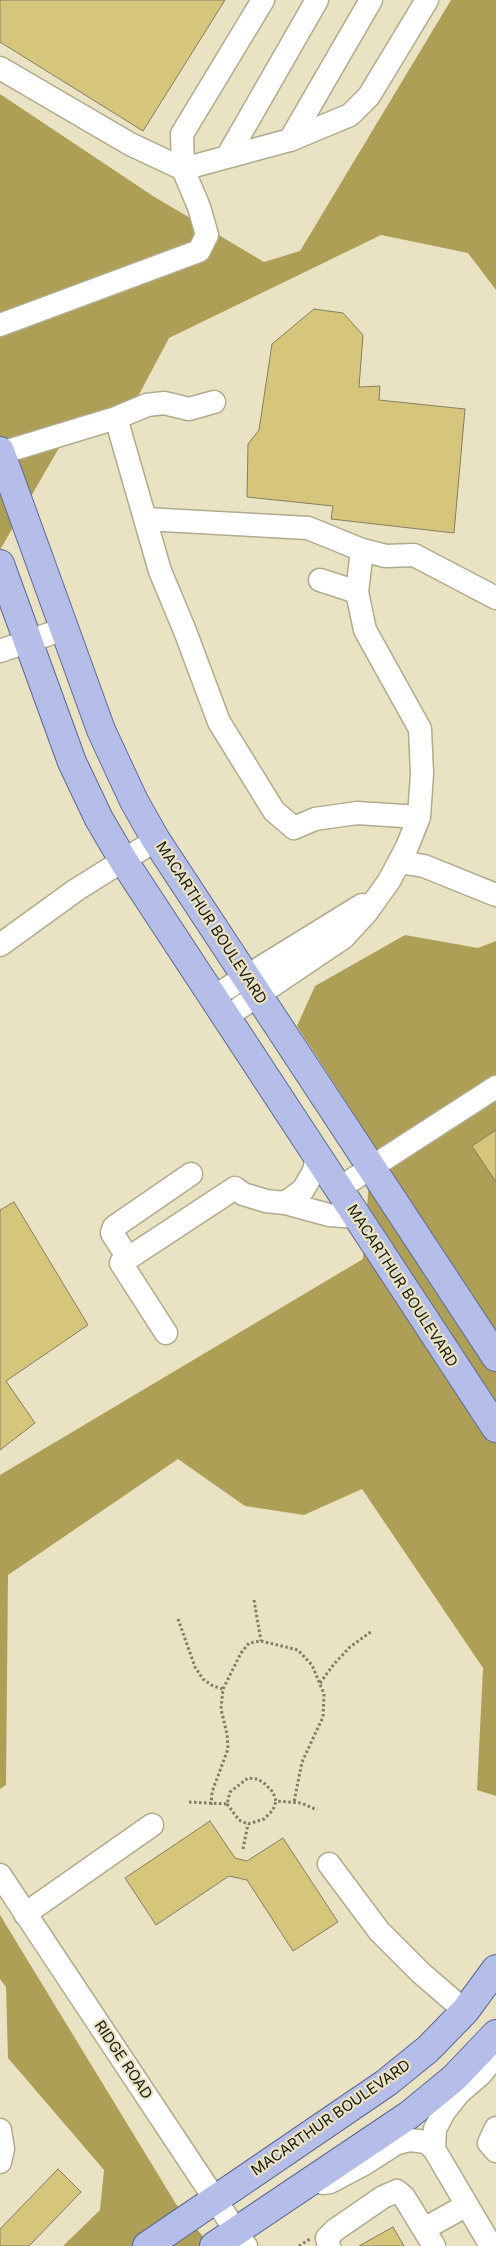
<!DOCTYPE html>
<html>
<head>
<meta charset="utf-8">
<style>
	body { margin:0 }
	canvas { display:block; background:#e9e3c4 }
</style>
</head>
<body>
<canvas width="496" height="2246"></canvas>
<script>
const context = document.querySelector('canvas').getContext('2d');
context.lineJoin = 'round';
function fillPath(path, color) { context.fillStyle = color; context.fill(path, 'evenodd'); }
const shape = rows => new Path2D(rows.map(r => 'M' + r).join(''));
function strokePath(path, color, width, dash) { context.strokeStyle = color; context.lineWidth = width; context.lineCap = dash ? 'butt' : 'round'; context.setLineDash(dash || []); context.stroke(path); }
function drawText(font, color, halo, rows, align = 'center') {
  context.font = font + ' Inter,sans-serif'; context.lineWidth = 4.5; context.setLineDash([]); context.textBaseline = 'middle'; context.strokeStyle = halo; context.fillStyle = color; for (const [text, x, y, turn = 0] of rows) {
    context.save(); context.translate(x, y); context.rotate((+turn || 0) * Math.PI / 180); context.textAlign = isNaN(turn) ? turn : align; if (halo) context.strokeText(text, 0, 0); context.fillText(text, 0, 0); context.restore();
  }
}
fillPath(shape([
	[451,0,496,0,496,290,468,253,381,235,169,338,134,404,70,429,0,550,0,94,153,196,264,262,300,251],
	[405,935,478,948,496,941,496,1796,477,1790,483,1668,362,1489,304,1515,245,1506,178,1459,8,1575,6,1785,0,1789,0,1475,363,1259,372,1142,297,1026,315,986],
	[0,1915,176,2204,211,2246,63,2246,100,2210,104,2170,8,2058,6,1987,0,1979]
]), '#ae9f56');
const building = shape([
	[0,0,225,0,143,131,0,42,0,0],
	[314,309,343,313,363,335,359,387,380,386,379,400,465,409,454,533,331,519,333,506,247,497,248,444,259,430,272,344,314,309],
	[496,1130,496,1182,472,1146,496,1130],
	[14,1202,88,1325,6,1381,35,1423,0,1450,0,1210,14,1202],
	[210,1821,235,1858,247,1861,283,1838,338,1922,293,1951,247,1880,229,1876,156,1925,125,1878,210,1821],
	[58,2169,81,2192,29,2246,0,2246,0,2229,58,2169],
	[393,2227,404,2246,359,2246,393,2227]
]);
fillPath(building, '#d5c67c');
strokePath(building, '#847e62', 1);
const minor = shape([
	[0,68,130,144,183,169,290,140,350,115,369,96,427,0],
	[290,140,371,0],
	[227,157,317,0],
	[0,325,199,251,207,235,199,207,183,169,182,134,263,0],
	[116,418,160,571,185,631,219,722,274,811,294,828,315,819,357,813,419,817],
	[1,453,116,418,147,405,164,403,189,409,214,402],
	[145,519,308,528,362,550],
	[320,580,357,592],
	[0,651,64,629],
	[399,862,424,866,496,895],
	[0,945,76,890,156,840],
	[213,997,362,905],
	[226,1017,343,938,366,913,389,881,407,847,419,817,422,774,420,729,365,630,357,592,362,550,386,556,414,555,496,598],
	[338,1189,496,1087],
	[285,1203,303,1190,314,1171,317,1155],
	[128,1258,112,1233,114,1227,191,1174],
	[166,1333,121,1263,235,1188,243,1194,266,1201,285,1203,329,1215,357,1217],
	[329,1864,379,1931,421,1973,465,2011],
	[0,1875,246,2246],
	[25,1914,152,1825],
	[496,2128,489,2143,496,2151],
	[0,2130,3,2149,0,2162],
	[434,2149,435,2129,444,2112,459,2093,481,2074,496,2055],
	[323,2183,330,2182,364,2164,397,2143,410,2140,426,2142,434,2149,491,2246],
	[424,2229,467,2205],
	[329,2246,327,2238,335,2230,383,2197,397,2191,404,2197,434,2246]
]);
const major = shape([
	[0,451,101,730,134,801,156,840,496,1357],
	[0,564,72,762,99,819,123,860,496,1428],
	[147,2246,386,2083,428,2049,465,2011,496,1969],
	[214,2246,409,2115,454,2078,496,2034]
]);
strokePath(minor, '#b1ab8d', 25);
strokePath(major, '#5e6792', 30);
strokePath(shape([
	[254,1600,261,1641],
	[178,1619,195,1667,203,1679,213,1686,223,1689],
	[320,1683,334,1664,350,1647,372,1631],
	[189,1802,227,1804,230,1792,248,1778,258,1779,265,1784,273,1792,276,1801,301,1803,317,1810],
	[227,1804,239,1820,248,1824,264,1819,273,1810,276,1801],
	[211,1805,212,1792,228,1749,227,1734,221,1709,223,1689,241,1653,249,1643,261,1641,298,1650,312,1665,324,1694,323,1717,302,1762,294,1802],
	[243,1849,248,1824],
	[299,2246,310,2239]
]), '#807c67', 3, [2.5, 2.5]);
strokePath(minor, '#fff', 22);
strokePath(major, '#b5bee8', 28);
drawText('15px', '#1a180d', '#e9e3c4', [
	["MACARTHUR BOULEVARD",211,923,57],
	["MACARTHUR BOULEVARD",402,1286,57],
	["RIDGE ROAD",123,2060,56],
	["MACARTHUR BOULEVARD",331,2118,-35]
]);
</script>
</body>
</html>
